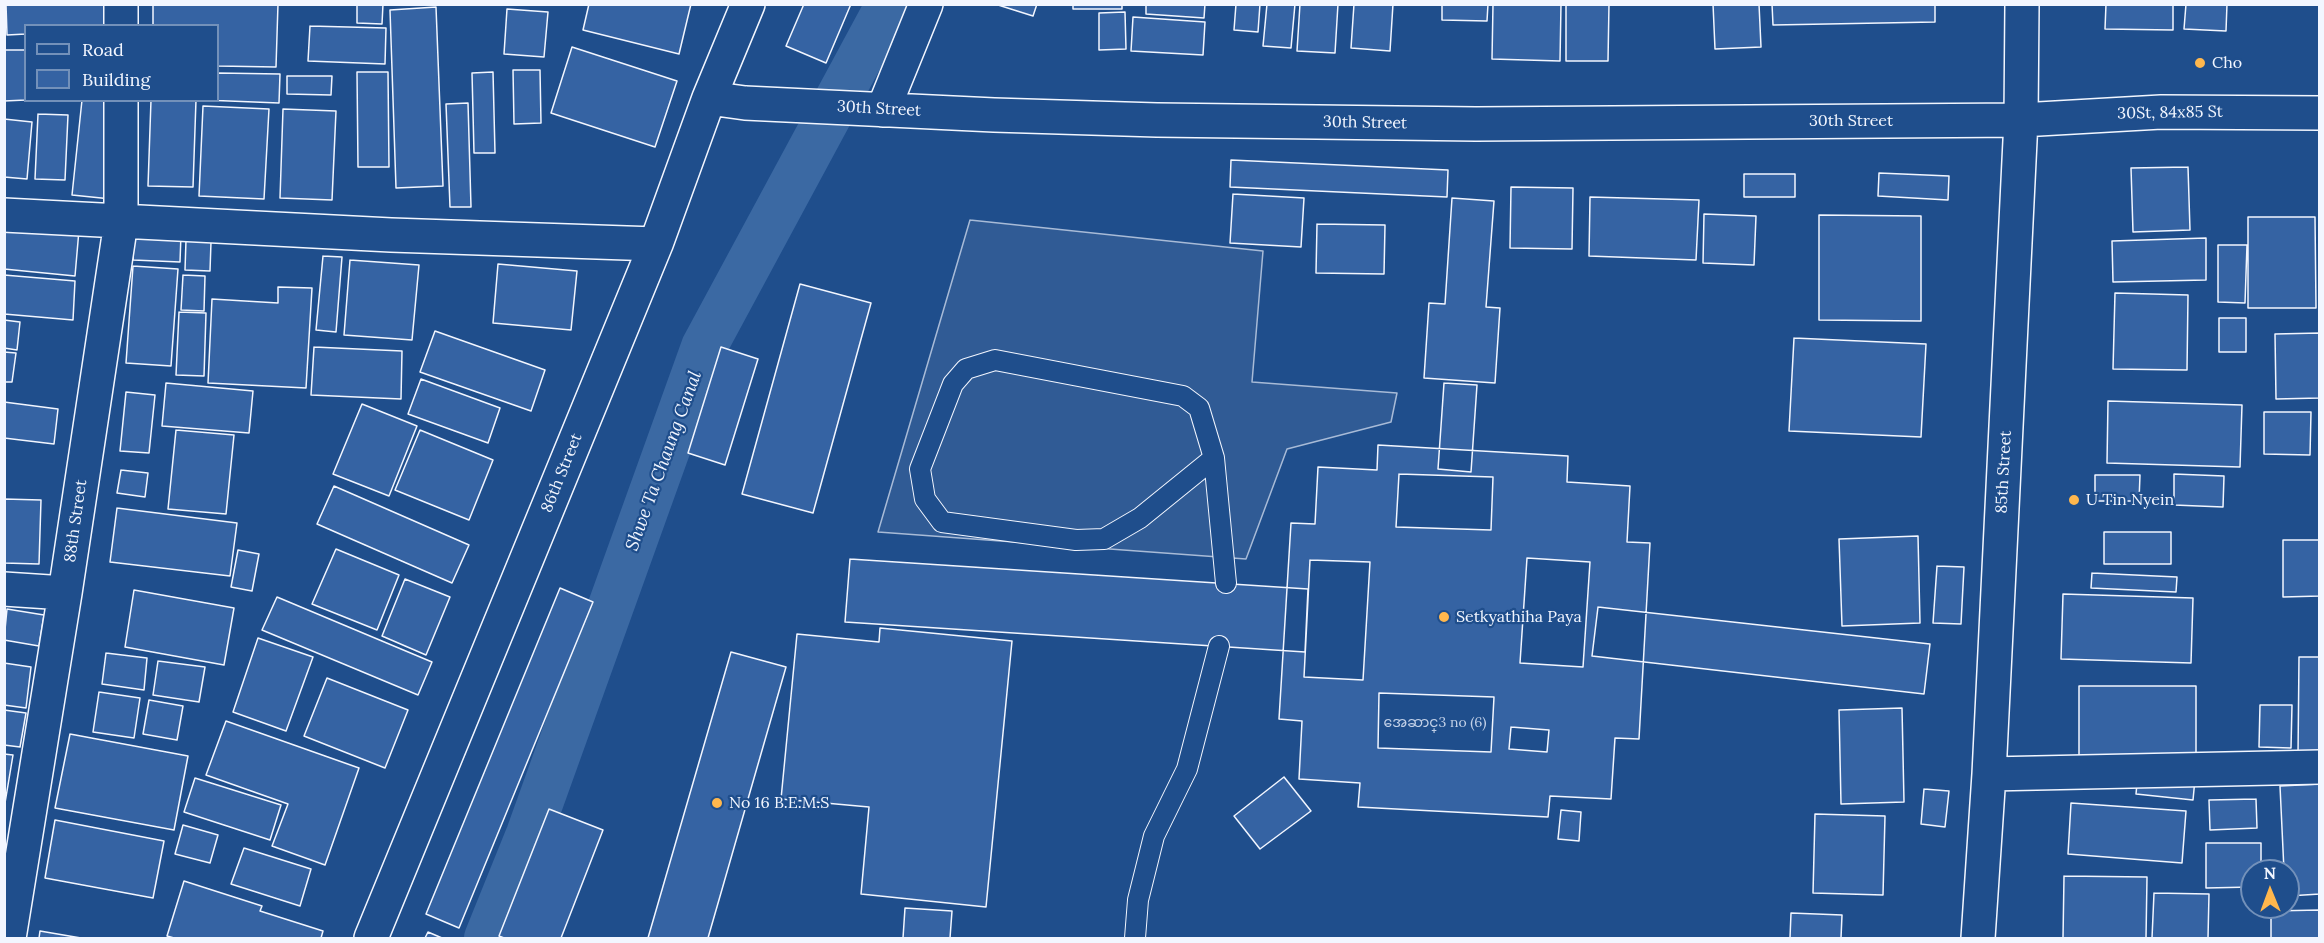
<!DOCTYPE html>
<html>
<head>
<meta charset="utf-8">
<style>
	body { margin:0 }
	#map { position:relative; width:2324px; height:943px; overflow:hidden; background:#1f4e8c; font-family:Lora,serif }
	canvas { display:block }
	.frame { position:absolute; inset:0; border:6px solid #f2f6ff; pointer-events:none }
	.legend { position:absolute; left:24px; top:24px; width:195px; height:78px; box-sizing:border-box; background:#1f4e8c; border:2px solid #7391ba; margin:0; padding:8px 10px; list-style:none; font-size:18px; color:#f2f6ff }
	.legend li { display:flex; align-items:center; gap:12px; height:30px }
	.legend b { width:30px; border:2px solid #7391ba }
	.north { position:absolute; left:2240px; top:859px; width:60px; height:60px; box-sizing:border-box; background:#1f4e8c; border:2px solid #7391ba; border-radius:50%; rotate:359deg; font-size:16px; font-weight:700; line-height:24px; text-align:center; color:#f2f6ff }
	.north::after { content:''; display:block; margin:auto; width:21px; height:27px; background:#ffb74d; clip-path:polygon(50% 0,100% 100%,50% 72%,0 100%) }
</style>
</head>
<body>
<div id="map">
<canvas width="2324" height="943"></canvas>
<div class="frame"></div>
<ul class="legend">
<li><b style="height:8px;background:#1f4e8c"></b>Road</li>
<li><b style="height:16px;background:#3563a3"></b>Building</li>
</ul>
<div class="north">N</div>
</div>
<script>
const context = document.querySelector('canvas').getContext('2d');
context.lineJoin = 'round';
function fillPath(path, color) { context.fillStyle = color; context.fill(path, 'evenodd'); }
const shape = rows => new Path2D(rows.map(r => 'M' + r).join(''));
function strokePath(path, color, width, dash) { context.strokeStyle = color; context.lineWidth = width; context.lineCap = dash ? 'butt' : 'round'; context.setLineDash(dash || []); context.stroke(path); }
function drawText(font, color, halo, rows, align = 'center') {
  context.font = font + ' Lora,"Noto Sans Myanmar",serif'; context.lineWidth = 4.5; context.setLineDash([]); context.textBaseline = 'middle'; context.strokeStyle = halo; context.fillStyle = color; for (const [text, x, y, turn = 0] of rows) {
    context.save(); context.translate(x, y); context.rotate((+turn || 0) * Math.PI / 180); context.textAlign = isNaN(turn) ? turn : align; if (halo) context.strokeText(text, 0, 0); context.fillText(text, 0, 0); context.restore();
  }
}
const parking = shape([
	[970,220,1263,251,1252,382,1397,393,1391,422,1287,449,1246,559,878,532,970,220]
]);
fillPath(parking, '#305b95');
strokePath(parking, '#a8bbd7', 1.5);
strokePath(shape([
	[487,938,529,834,704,347,889,4]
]), '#3b69a3', 46);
const building = shape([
	[6,4,105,4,106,26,26,26,26,34,7,35,6,4],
	[153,4,278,4,276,67,218,66,218,26,153,26,153,4],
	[357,4,383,4,382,24,357,23,357,4],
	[589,4,691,4,679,54,583,30,589,4],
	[804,4,851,4,826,63,786,46,804,4],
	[995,4,1037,4,1033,16,995,4],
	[1073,4,1122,4,1122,9,1073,9,1073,4],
	[1146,4,1205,4,1204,18,1146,14,1146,4],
	[1236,4,1260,4,1258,32,1234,30,1236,4],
	[1267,4,1295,4,1291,48,1263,46,1267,4],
	[1300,4,1338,4,1335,53,1297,51,1300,4],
	[1354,4,1393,4,1390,51,1351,48,1354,4],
	[1442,4,1488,4,1487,21,1442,20,1442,4],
	[1493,4,1561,4,1560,61,1492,59,1493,4],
	[1566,4,1609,4,1608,61,1566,61,1566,4],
	[1713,4,1759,4,1761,47,1715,49,1713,4],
	[1772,4,1935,4,1935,22,1773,25,1772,4],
	[2106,4,2173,4,2173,30,2105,29,2106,4],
	[2186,4,2227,4,2226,31,2184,29,2186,4],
	[436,7,443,186,396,188,390,10,436,7],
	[507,9,548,12,544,57,504,54,507,9],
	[1125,12,1126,49,1099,50,1099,13,1125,12],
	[1133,17,1205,22,1203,55,1131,51,1133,17],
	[310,26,386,28,385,64,308,61,310,26],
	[572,47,677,81,655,147,551,113,572,47],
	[4,50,26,50,26,100,4,101,4,50],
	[513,70,540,70,541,123,514,124,513,70],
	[357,72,388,72,389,167,358,167,357,72],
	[493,72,495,153,474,153,472,73,493,72],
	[218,73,280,74,279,103,204,100,218,100,218,73],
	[287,76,332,76,331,95,287,94,287,76],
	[82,100,120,100,111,199,72,195,82,100],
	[151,100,196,100,193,187,148,186,151,100],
	[468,103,471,207,450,207,446,104,468,103],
	[203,106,269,109,264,199,199,196,203,106],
	[283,109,336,111,332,200,280,198,283,109],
	[38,114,68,115,65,180,35,179,38,114],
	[4,119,32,122,27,179,4,177,4,119],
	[1231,160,1448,170,1447,197,1230,187,1231,160],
	[2188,167,2190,230,2133,232,2131,168,2188,167],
	[1879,173,1949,176,1948,200,1878,196,1879,173],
	[1744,174,1795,174,1795,197,1744,197,1744,174],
	[1511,187,1573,188,1572,249,1510,248,1511,187],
	[1233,194,1304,198,1301,247,1230,243,1233,194],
	[1590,197,1699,200,1696,260,1589,256,1590,197],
	[1452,198,1494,201,1486,307,1500,308,1495,383,1424,378,1429,303,1445,304,1452,198],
	[1704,214,1756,216,1754,265,1703,263,1704,214],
	[1819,215,1921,216,1921,321,1819,320,1819,215],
	[2248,217,2315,217,2316,308,2248,308,2248,217],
	[4,223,79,230,75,276,4,269,4,223],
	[1317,224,1385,225,1384,274,1316,273,1317,224],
	[134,232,181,234,180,262,133,260,134,232],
	[2206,238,2206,280,2113,282,2112,241,2206,238],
	[186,240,211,242,210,271,185,270,186,240],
	[2218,245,2247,245,2245,303,2218,302,2218,245],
	[323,256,342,257,336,332,316,330,323,256],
	[350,260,419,265,412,340,344,335,350,260],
	[498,264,577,271,571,330,493,323,498,264],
	[133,266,178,269,171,366,126,363,133,266],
	[4,275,75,281,73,320,4,314,4,275],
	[183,275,205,276,204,311,181,310,183,275],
	[800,284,871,303,813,513,742,494,800,284],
	[278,287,312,288,306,388,208,383,212,299,278,303,278,287],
	[2115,293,2188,295,2187,370,2113,369,2115,293],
	[179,312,206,313,204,376,176,375,179,312],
	[2219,318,2246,318,2246,352,2219,352,2219,318],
	[4,320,20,322,17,350,4,348,4,320],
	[435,331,545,370,531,411,420,372,435,331],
	[2320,333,2320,398,2276,399,2275,334,2320,333],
	[1794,338,1926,344,1921,437,1789,431,1794,338],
	[314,347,402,351,401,399,311,395,314,347],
	[721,347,758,359,725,465,688,453,721,347],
	[4,352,16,353,12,382,4,382,4,352],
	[421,379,500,408,488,443,408,414,421,379],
	[166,383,253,391,249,433,162,426,166,383],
	[1444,383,1477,385,1471,472,1438,469,1444,383],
	[126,392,155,395,149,453,120,451,126,392],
	[2108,401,2242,405,2240,467,2107,463,2108,401],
	[4,402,58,409,54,444,4,438,4,402],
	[362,404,417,426,389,496,333,474,362,404],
	[2264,412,2311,412,2310,455,2264,454,2264,412],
	[176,430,234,435,226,514,168,509,176,430],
	[420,430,493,460,469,520,395,490,420,430],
	[1378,445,1568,456,1567,482,1630,486,1627,542,1650,543,1639,739,1615,738,1611,799,1550,796,1548,817,1358,807,1360,783,1299,779,1302,721,1279,719,1291,523,1315,524,1318,467,1377,470,1378,445],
	[121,470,148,473,145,497,117,493,121,470],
	[1399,474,1493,477,1491,530,1396,527,1399,474],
	[2174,474,2224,476,2223,507,2174,505,2174,474],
	[2095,475,2140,475,2139,501,2095,501,2095,475],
	[334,486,469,545,452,583,317,524,334,486],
	[4,499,41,500,39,564,4,563,4,499],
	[117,508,237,523,230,576,110,562,117,508],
	[2104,532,2171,532,2171,564,2104,564,2104,532],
	[1918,536,1920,623,1842,626,1839,539,1918,536],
	[2283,540,2320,540,2320,596,2283,597,2283,540],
	[336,549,399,575,377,630,312,604,336,549],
	[238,550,259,554,252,591,231,587,238,550],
	[1527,558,1590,562,1583,667,1520,663,1527,558],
	[850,559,1308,589,1305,652,845,622,850,559],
	[1310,560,1370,562,1363,680,1304,677,1310,560],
	[1937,566,1964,567,1961,624,1933,623,1937,566],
	[2092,573,2177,577,2176,592,2091,588,2092,573],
	[405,579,450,597,426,655,382,636,405,579],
	[560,588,593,602,459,928,426,914,560,588],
	[134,590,234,608,224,665,125,647,134,590],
	[2063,594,2193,598,2191,663,2061,659,2063,594],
	[277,597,432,662,418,695,262,630,277,597],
	[1598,607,1930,644,1924,694,1592,656,1598,607],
	[7,609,44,615,39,646,4,640,7,609],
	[880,628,1012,641,986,907,861,894,869,807,781,799,797,634,879,642,880,628],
	[258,638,313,657,286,731,233,712,258,638],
	[731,652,786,667,708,938,648,938,731,652],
	[106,653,147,658,144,690,102,684,106,653],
	[2299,657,2320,657,2320,755,2298,755,2299,657],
	[158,661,205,667,199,702,153,695,158,661],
	[4,663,31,667,26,708,4,705,4,663],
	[327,678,408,710,385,768,304,736,327,678],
	[2079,686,2196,686,2196,764,2079,765,2079,686],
	[99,692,140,698,134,738,93,732,99,692],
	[1379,693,1494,697,1491,752,1378,748,1379,693],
	[149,700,183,706,177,740,143,734,149,700],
	[2260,705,2292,705,2291,748,2259,747,2260,705],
	[1902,708,1904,802,1841,804,1839,710,1902,708],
	[4,710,26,713,20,747,4,745,4,710],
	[226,721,359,768,325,865,272,846,288,804,206,775,226,721],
	[1511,727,1549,730,1547,752,1509,749,1511,727],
	[70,734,188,756,174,830,55,808,70,734],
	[4,754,13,755,4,809,4,754],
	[2138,773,2195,779,2193,800,2136,794,2138,773],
	[1284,777,1311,811,1260,849,1234,816,1284,777],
	[195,778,281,805,270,840,184,812,195,778],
	[2320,784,2320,894,2288,896,2288,871,2284,871,2280,786,2320,784],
	[1924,789,1949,791,1945,827,1921,824,1924,789],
	[2256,799,2257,828,2210,830,2209,800,2256,799],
	[2071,803,2186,811,2182,863,2068,854,2071,803],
	[549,809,603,830,561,938,504,938,499,936,549,809],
	[1561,810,1581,812,1579,841,1558,839,1561,810],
	[1815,814,1885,816,1883,895,1813,893,1815,814],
	[55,820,164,841,153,898,45,878,55,820],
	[183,825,218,835,210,863,175,854,183,825],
	[2206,843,2261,843,2261,871,2252,871,2252,887,2206,888,2206,843],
	[244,848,311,869,300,906,231,884,244,848],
	[2064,876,2147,877,2146,938,2063,938,2064,876],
	[184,881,262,906,260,911,323,931,321,938,174,938,167,936,184,881],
	[2154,893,2209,894,2208,938,2152,938,2154,893],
	[905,908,952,911,950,938,903,938,905,908],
	[2320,910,2320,938,2271,938,2271,911,2320,910],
	[1791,913,1842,915,1841,938,1790,938,1791,913],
	[40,931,81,938,39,938,40,931],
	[428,932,442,938,425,938,428,932]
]);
fillPath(building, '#3563a3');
strokePath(building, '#f2f6ff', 1.5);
const lane = shape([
	[1214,458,1140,518,1104,539,1076,540,942,522,925,499,920,469,953,384,966,369,995,360,1183,396,1199,408,1214,458,1226,583],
	[1135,938,1138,900,1154,836,1187,769,1219,646]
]);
const street = shape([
	[121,26,121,4],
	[709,98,745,103,994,115,1157,120,1476,124,2021,120,2161,112,2320,113],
	[883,110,926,4],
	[4,215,391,235,656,244],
	[4,589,65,593],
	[1989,774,2320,767],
	[9,938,65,593,121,222,121,100],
	[371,938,656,244,709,98,748,4],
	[1978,938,1989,774,2021,120,2022,4]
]);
strokePath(lane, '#f2f6ff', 22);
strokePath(street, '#f2f6ff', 36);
strokePath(lane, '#1f4e8c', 20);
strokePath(street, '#1f4e8c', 33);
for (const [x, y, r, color] of [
	[2200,63,6,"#ffb74d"],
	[2074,500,6,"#ffb74d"],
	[1444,617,6,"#ffb74d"],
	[717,803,6,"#ffb74d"]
]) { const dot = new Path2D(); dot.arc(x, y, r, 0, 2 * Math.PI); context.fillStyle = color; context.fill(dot); strokePath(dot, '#1f4e8c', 2); }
drawText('14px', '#c3d1e8', null, [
	["အေဆာင္3 no (6)",1435,723]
]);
drawText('16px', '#f2f6ff', '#1f4e8c', [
	["Cho",2212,63],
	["U Tin Nyein",2086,500],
	["Setkyathiha Paya",1456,617],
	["No 16 B.E.M.S",729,803]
], 'left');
drawText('16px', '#f2f6ff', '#1f4e8c', [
	["30th Street",879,109,3],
	["30St, 84x85 St",2170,113,-1],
	["30th Street",1851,121],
	["30th Street",1365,123,1],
	["85th Street",2004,472,-87],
	["86th Street",562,473,-68],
	["88th Street",76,521,-82]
]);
drawText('italic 18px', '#f2f6ff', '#1f4e8c', [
	["Shwe Ta Chaung Canal",664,461,-70]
]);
</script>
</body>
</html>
